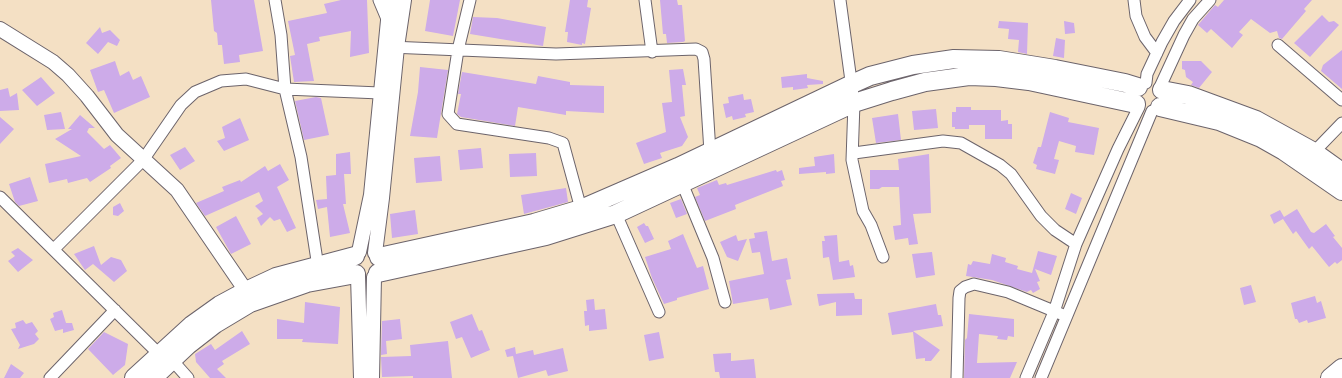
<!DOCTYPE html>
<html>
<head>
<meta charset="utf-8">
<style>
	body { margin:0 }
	canvas { display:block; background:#f4e0c4 }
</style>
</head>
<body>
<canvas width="1342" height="378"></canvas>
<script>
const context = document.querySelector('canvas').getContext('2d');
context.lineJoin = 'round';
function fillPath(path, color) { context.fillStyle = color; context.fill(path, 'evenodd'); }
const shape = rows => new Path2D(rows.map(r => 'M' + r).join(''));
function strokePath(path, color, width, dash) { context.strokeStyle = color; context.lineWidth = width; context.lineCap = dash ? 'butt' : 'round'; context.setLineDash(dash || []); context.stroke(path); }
fillPath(shape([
	[211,0,254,0,263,51,239,55,240,62,224,64,222,45,218,45,217,33,214,31],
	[341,0,367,0,369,53,350,57,351,31,319,37,320,41,307,44,314,81,294,82,290,56,295,55,288,21,327,13,324,4],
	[430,0,460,0,453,36,425,31],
	[570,0,588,0,587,7,591,8,585,44,582,43,582,45,567,42,568,32,565,32],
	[660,0,677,0,678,5,682,5,685,41,683,42,667,43,666,34,663,34],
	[1224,0,1312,0,1304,9,1306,11,1282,39,1279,38,1277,31,1270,33,1251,19,1239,32,1243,35,1232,48,1211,29,1207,33,1198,25,1215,5,1218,7],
	[1322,15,1329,22,1334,21,1339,25,1310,57,1294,43],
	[473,17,497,18,546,27,543,46,470,34],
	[999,21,1028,23,1027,54,1018,52,1019,40,1008,39,1009,29,998,28],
	[1064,21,1074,23,1075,33,1065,34],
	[100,27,102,33,110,30,120,40,117,46,108,42,98,54,86,43],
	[1056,38,1065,40,1064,58,1053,56],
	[1342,50,1342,89,1321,71,1323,65],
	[115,61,120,76,129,71,133,80,141,76,150,97,114,113,104,90,98,92,90,70],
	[1182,61,1201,61,1212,72,1199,88,1191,85,1193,82,1186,77,1185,70,1182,69],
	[420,67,448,70,437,138,410,136,418,92],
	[683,69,686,85,682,85,685,116,680,117,688,137,682,146,660,153,662,158,644,164,636,143,666,132,662,103,672,102,669,70],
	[462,72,536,84,538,76,570,82,570,85,604,86,604,113,566,111,566,115,518,107,515,126,461,117,457,114,461,94,458,94],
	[807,74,807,78,823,81,823,84,807,85,808,88,793,90,793,87,782,88,781,77],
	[41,77,55,93,37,106,22,90],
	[8,88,10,97,17,93,19,110,0,111,0,90],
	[743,94,744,100,751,99,754,112,745,114,746,117,733,120,732,116,726,118,723,104,729,103,728,97],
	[316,97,321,98,329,135,304,140,295,101],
	[956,107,971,107,971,110,1001,110,1001,121,1008,120,1008,124,1012,124,1012,139,985,139,985,125,969,125,969,129,955,129,955,127,952,127,952,112,956,112],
	[936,109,938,128,914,130,912,111],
	[61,112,65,129,47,130,44,115],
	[1050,112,1069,118,1068,122,1099,128,1094,155,1075,152,1076,146,1059,141,1054,159,1059,160,1055,174,1036,169,1037,165,1033,163,1038,147,1041,147],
	[898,114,901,140,876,143,872,118],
	[80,115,95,128,89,128,87,132,104,149,110,145,121,158,110,166,111,168,90,182,87,178,68,183,67,179,49,183,45,164,81,156,55,139,72,129,68,129],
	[0,117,14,129,0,144],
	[240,118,249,140,224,151,217,141,225,138,222,127],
	[185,147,195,161,180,170,170,155],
	[481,148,483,168,460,170,458,150],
	[350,152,351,174,344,174,346,204,343,204,350,233,330,237,327,207,318,209,316,200,327,199,326,176,336,175,336,154],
	[536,153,537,176,510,177,509,154],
	[834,154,835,173,826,174,826,172,799,174,799,168,815,166,814,157],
	[929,154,931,213,913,214,918,244,909,245,908,238,895,240,893,226,901,225,899,187,882,187,879,189,870,189,870,170,899,170,898,159],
	[440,156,442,181,416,183,414,158],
	[280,164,289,180,277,187,296,228,287,232,280,219,274,221,270,217,261,226,257,218,263,214,255,206,263,201,259,192,205,216,196,203,224,191,222,187,240,180,241,182,265,166,268,171],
	[776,170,777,172,782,170,785,180,781,181,783,186,735,205,736,209,705,221,695,197,700,195,697,188,717,180,719,185,726,183,727,185],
	[30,177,38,201,19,206,15,202,9,184],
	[566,188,568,202,524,214,521,195],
	[1071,193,1082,198,1076,214,1065,209],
	[681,199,687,214,676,218,670,203],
	[120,203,124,211,118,216,113,215,113,207],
	[1297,209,1311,232,1314,233,1326,224,1335,236,1333,237,1342,248,1342,260,1337,264,1335,262,1329,267,1312,246,1309,249,1296,231,1293,234,1283,219,1274,224,1270,215,1280,210,1284,217],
	[415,210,418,234,392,238,390,214],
	[236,216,251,244,231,254,216,227],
	[644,223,646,226,648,226,654,239,645,243,637,227],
	[767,231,772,261,787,258,791,279,786,280,792,305,770,310,768,298,733,304,729,281,764,274,760,252,752,253,749,239,755,238,754,233],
	[683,234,697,268,703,266,709,289,677,298,677,300,664,304,652,278,645,257,671,249,668,241],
	[736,235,738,241,747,239,738,261,727,257,720,242],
	[837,235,839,262,849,260,850,266,853,265,855,277,833,280,829,257,823,258,822,241,825,241,824,236],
	[94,246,101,265,111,257,121,260,127,271,114,282,93,264,85,270,74,254],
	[18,248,33,260,18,272,8,261,15,256,11,252],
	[1038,251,1057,256,1051,275,1035,269,1040,281,1037,282,1040,289,1033,293,1031,290,1027,292,992,280,966,276,968,264,971,265,973,261,990,264,992,254,1006,258,1005,262,1018,266,1017,269,1032,273],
	[932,252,935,275,916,278,912,254],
	[1251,285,1256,302,1244,305,1240,288],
	[854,293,855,299,862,299,862,315,836,316,836,302,819,306,817,294],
	[1315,296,1317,303,1321,301,1326,318,1308,323,1307,320,1299,323,1297,319,1295,319,1291,303],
	[594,299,595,310,605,309,607,329,589,331,589,325,585,326,584,311,587,311,586,300],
	[305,302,340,307,338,344,302,342,303,339,277,339,277,319,304,323],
	[936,304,938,315,941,315,943,326,913,331,940,350,931,361,925,361,925,358,916,359,913,332,892,335,888,313],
	[62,310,66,323,72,323,74,330,63,333,63,329,55,331,50,319,54,317,53,313],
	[472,314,479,331,482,330,490,350,471,358,462,337,456,339,450,322],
	[969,314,1014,319,1014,337,1008,336,1007,340,997,339,998,336,979,334,977,363,1017,362,1010,378,964,378,965,340,967,338],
	[400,319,402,339,386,341,387,354,381,355,382,321],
	[23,320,26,324,32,322,38,331,35,334,39,339,34,344,18,349,20,345,11,329,16,328,15,323],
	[242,331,250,344,222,361,224,364,217,369,226,378,210,378,196,362,195,354,211,344,215,350],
	[104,332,128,344,125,365,113,375,88,349],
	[659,332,664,358,649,361,644,335],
	[448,341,452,378,413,378,413,376,382,377,381,357,411,356,410,345],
	[515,347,516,354,533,350,534,355,563,348,568,371,548,376,546,370,518,378,513,356,507,357,505,350],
	[731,353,731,361,754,359,756,378,720,378,719,372,715,372,713,354],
	[11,364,24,373,20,378,4,378]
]), '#cdabe9');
const minor = shape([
	[275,0,281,35,285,89,301,157,318,267],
	[379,0,387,19],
	[470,0,458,50,448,114,457,124,549,138,563,143,581,209],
	[645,0,652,52],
	[840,0,854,103,852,160,863,211,871,225,883,257],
	[1134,0,1136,16,1145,37,1157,53],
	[1278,45,1342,100],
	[390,47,556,54,696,49,702,52,704,59,710,152],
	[1146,83,1147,74,1162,42,1174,21,1190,0],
	[1160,87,1184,35,1193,19,1210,0],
	[1314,152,1342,123],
	[854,153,943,141,961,143,1000,165,1011,174,1041,216,1055,230,1076,244],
	[682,183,713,258,725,302],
	[0,197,159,354],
	[616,214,659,312],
	[54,249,143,160,181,105,195,92,221,81,246,79,285,89,380,93],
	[172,360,188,378],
	[50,378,115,310],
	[957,378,959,298,960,291,965,287,974,284,1008,292,1061,314],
	[1026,378,1054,312,1076,244,1118,149,1139,107],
	[1041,378,1152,111]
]);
const tertiary = shape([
	[0,29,53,62,68,75,87,96,117,135,177,190,246,291,249,300],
	[359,252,371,195,390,0],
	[375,253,382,198,397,47,404,0],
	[358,276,361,378],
	[372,378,374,277]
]);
const primary = shape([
	[1162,90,1188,95,1256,120,1314,152,1342,172],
	[1160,107,1219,121,1261,138,1284,151,1342,191],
	[379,257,534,223,581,209,678,167,852,84,870,76,913,65,954,59,999,60,1055,69,1125,83,1138,87],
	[378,273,546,236,616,214,854,103,892,91,925,82,969,76,996,77,1029,81,1136,104],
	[134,378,192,325,220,305,246,291,276,277,355,256],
	[153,378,188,345,215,324,250,303,307,283,356,274],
	[1330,378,1342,368]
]);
strokePath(minor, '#6c646b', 13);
strokePath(tertiary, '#6c646b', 16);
strokePath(primary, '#6c646b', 20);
strokePath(minor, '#fff', 11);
strokePath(tertiary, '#fff', 14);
strokePath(primary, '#fff', 18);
</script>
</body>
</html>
